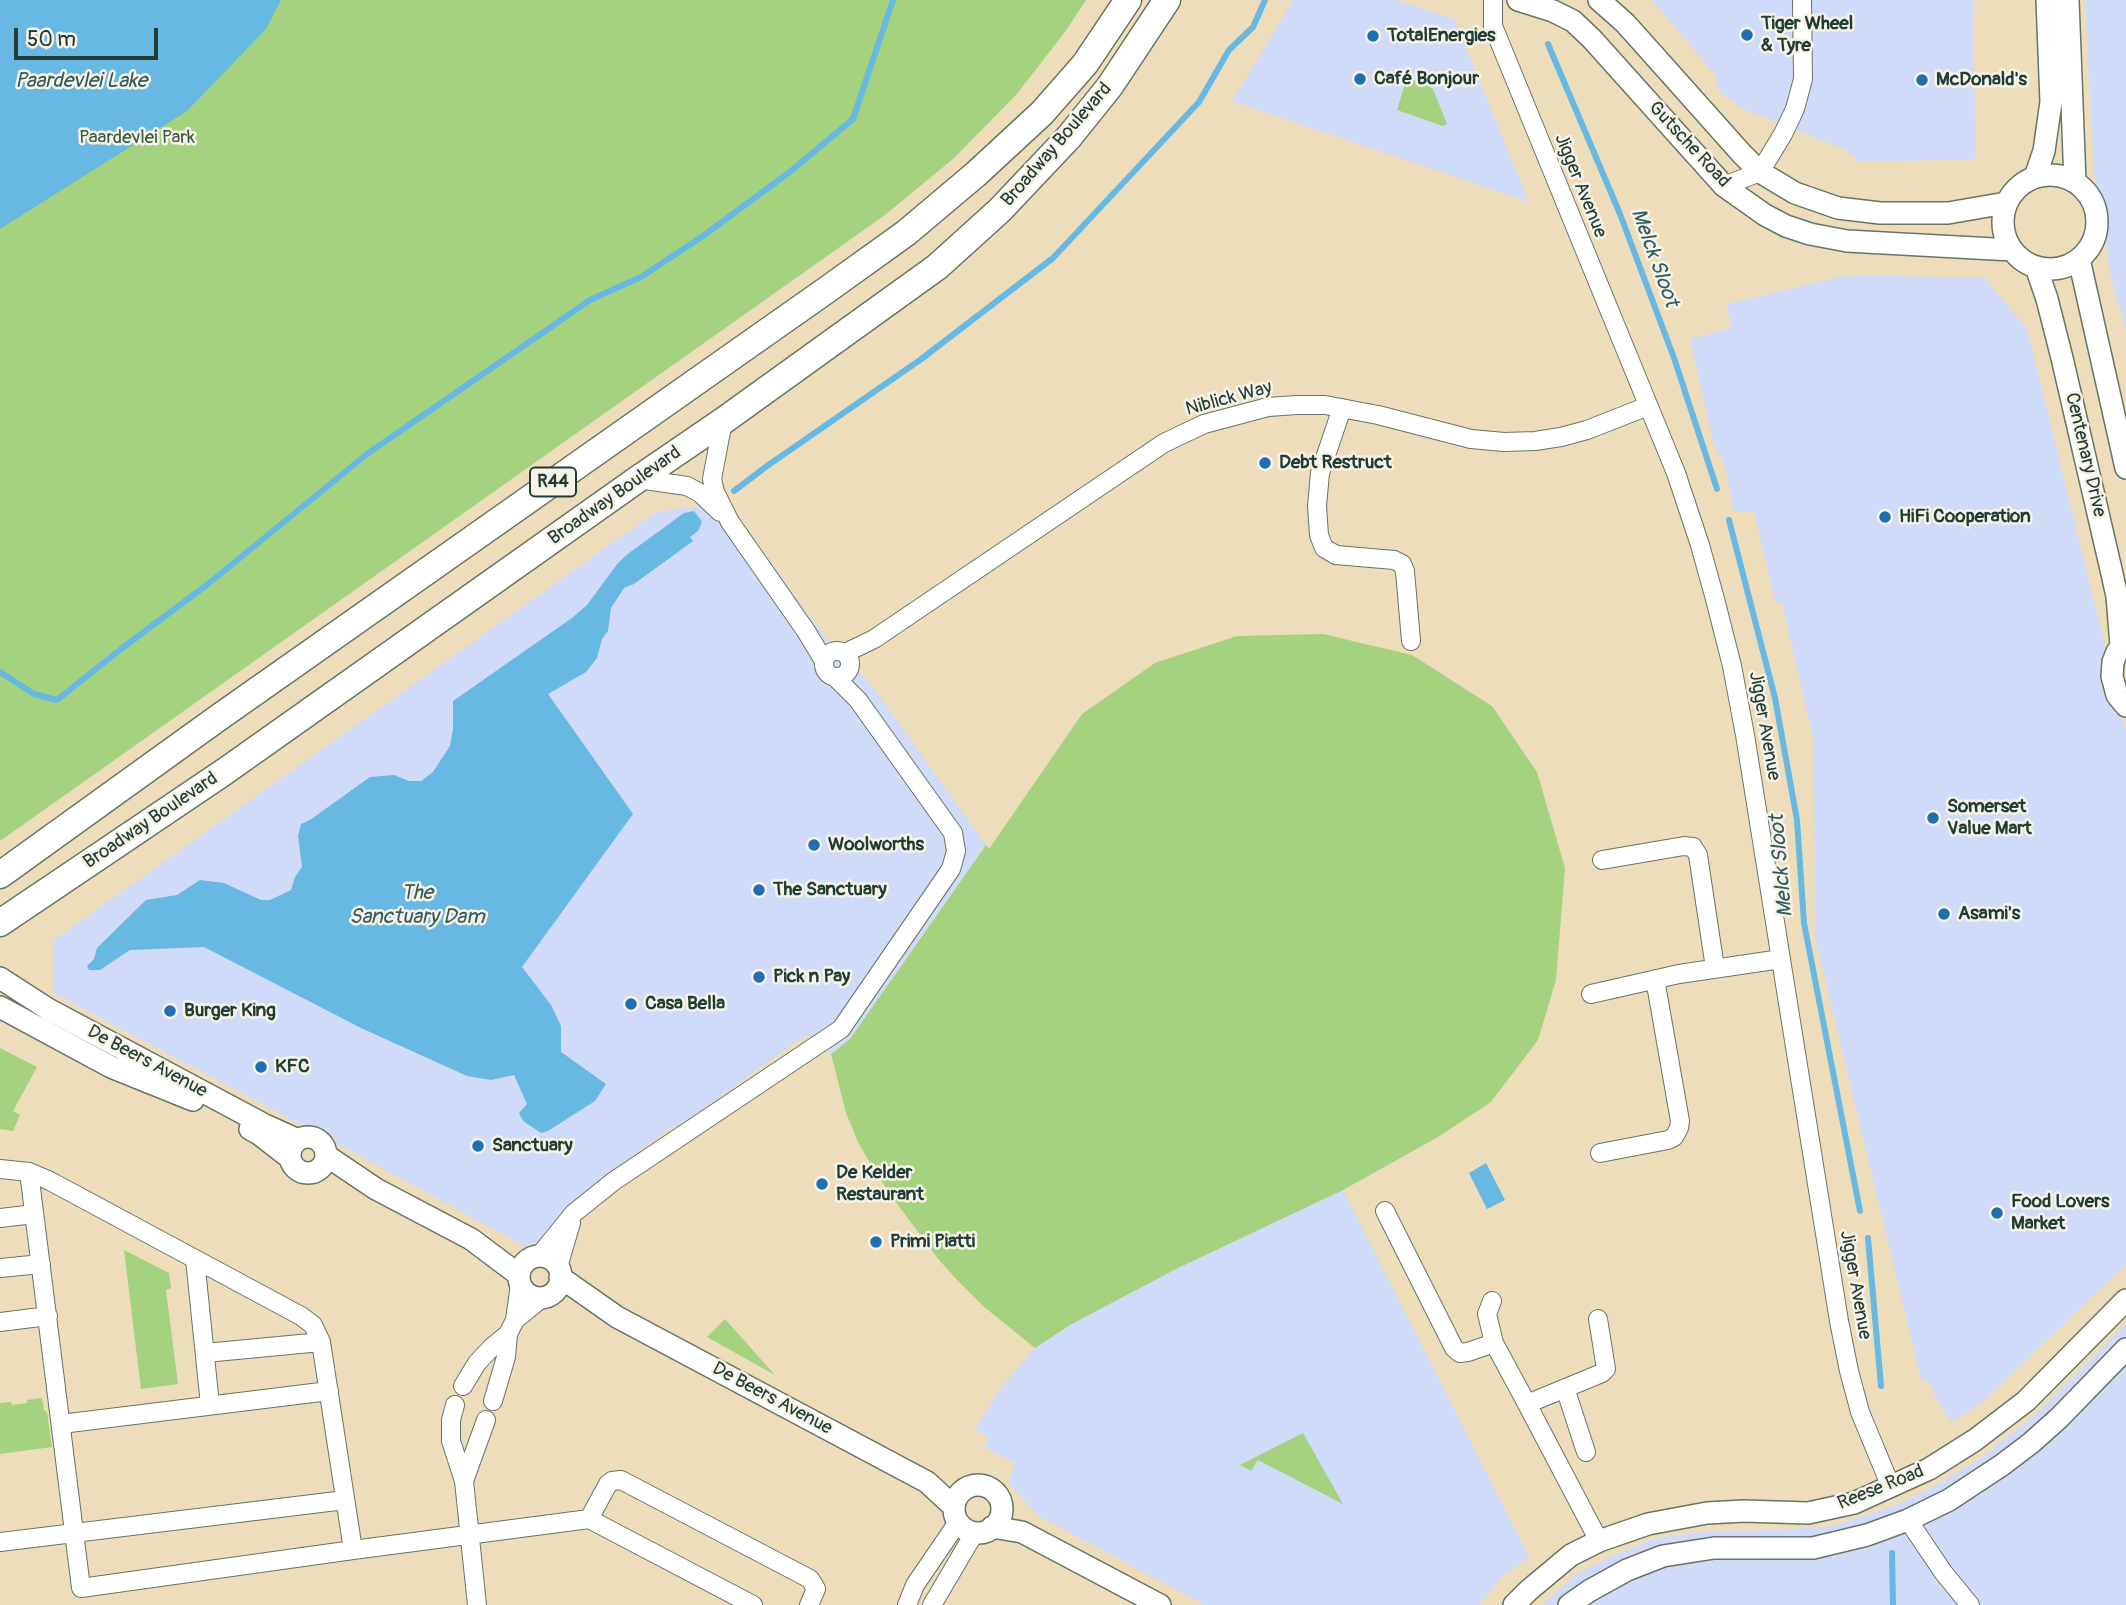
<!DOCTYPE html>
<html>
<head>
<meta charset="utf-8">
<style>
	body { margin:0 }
	#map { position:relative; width:2126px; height:1605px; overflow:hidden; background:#edb; font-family:Pangolin,sans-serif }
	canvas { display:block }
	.scale { position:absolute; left:14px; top:28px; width:144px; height:32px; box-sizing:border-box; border:4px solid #1f3d34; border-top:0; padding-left:9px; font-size:21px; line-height:24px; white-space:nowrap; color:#1f3d34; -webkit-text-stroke:5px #f7f3e8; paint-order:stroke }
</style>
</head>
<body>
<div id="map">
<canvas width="2126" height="1605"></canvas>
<div class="scale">50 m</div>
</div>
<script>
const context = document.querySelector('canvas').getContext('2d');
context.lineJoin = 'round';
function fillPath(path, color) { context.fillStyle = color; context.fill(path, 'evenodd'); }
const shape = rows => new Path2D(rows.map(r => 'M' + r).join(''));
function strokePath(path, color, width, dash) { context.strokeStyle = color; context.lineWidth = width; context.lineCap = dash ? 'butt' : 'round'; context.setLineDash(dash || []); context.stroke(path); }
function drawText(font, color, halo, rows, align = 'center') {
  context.font = font + ' Pangolin,sans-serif'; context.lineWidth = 5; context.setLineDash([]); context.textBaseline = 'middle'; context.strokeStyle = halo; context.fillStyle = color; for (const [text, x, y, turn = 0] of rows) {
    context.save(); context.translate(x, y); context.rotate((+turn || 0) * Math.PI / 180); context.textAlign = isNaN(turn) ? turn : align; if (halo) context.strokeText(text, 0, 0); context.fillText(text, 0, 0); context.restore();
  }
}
fillPath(shape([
	[1293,0,1397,0,1454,19,1529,202,1232,101],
	[1652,0,1975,0,1973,9,1976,159,1859,162,1846,150,1743,109,1719,91,1716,76],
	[2085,0,2126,0,2126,330,2111,278,2094,173],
	[1848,275,1985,278,2027,329,2126,731,2126,1264,1986,1399,1952,1423,1935,1398,1932,1384,1921,1379,1815,937,1814,742,1782,602,1776,604,1754,512,1735,512,1724,463,1714,445,1690,339,1732,328,1727,304],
	[728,502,818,628,872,686,986,845,850,1039,831,1054,806,1035,683,1123,667,1130,591,1187,568,1207,543,1238,537,1243,526,1247,347,1149,53,993,54,940,656,512],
	[1343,1190,1529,1557,1504,1575,1479,1605,1205,1605,1040,1517,1008,1483,1015,1463,984,1447,990,1438,975,1429,999,1390,1035,1348,1070,1325,1176,1269],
	[2126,1324,2126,1605,1542,1605,1575,1575,1617,1554,1656,1538,1711,1531,1778,1530,1834,1526,1899,1504,1933,1487,1985,1455,2037,1413]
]), '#d0daf9');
fillPath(shape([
	[0,0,1086,0,1065,32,1016,95,953,159,885,215,0,841],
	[1407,77,1429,85,1433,89,1447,124,1443,126,1397,110],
	[1323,634,1412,655,1492,706,1537,772,1565,868,1556,980,1538,1040,1491,1102,1438,1137,1343,1190,1176,1269,1070,1325,1035,1348,983,1306,959,1282,939,1260,895,1201,871,1165,858,1142,846,1113,831,1054,850,1039,986,845,989,849,1082,714,1155,663,1237,636],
	[0,1048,37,1067,13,1111,20,1115,13,1131,0,1129],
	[124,1250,169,1273,171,1288,166,1290,178,1384,141,1389],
	[725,1319,775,1375,707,1337],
	[42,1398,44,1410,47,1412,52,1447,0,1454,0,1403,11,1402,12,1405,27,1403,27,1400],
	[1303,1433,1343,1504,1258,1460,1251,1471,1240,1465]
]), '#a4d27f');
fillPath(shape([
	[0,0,281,0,266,29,187,111,0,229],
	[694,511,702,522,698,531,690,537,693,541,634,584,624,588,611,608,608,631,602,639,597,658,586,672,548,694,633,814,522,967,551,1005,561,1026,561,1052,606,1084,595,1101,548,1131,541,1133,523,1121,519,1113,527,1104,514,1075,491,1080,467,1076,361,1028,204,947,130,950,100,970,89,970,87,966,94,959,97,948,146,900,177,895,200,880,224,883,261,900,270,900,291,890,295,877,302,867,298,836,301,824,310,820,370,777,394,775,409,781,421,781,433,772,450,746,453,729,453,701,572,618,587,605,618,563,629,553,684,513],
	[1486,1163,1505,1200,1487,1209,1469,1173]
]), '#67b8e2');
strokePath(shape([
	[1548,44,1620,214,1674,358,1717,489],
	[734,491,767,466,920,360,1053,258,1199,102,1229,50,1253,27,1265,0],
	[1729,520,1775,698,1797,820,1804,923,1860,1211],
	[0,672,34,694,57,700,121,649,208,584,367,454,590,300,641,277,703,236,791,171,853,119,893,0],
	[1868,1238,1881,1386],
	[1892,1553,1893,1605]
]), '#67b8e2', 6);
const minor = shape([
	[1493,0,1493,26,1676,473,1700,545,1715,599,1732,666,1745,735,1839,1321,1849,1371,1860,1412,1891,1487],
	[1724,186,1760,172,1783,134,1795,109,1803,79,1802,0],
	[1342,408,1320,473,1317,506,1319,535,1324,548,1336,555,1394,560,1402,564,1405,571,1411,641],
	[723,421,712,479,715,492,730,522,806,631,824,661],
	[638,479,687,486,700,493,720,512],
	'824 664a13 13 0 1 1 26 0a13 13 0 1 1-26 0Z',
	[845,653,874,639,1164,443,1204,424,1268,407,1297,405,1325,405,1378,415,1471,439,1504,442,1535,441,1561,437,1587,430,1648,406],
	[1602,860,1684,846,1693,847,1698,855,1715,968],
	[1591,994,1679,974,1781,959],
	[1600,1153,1668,1140,1674,1137,1679,1128,1680,1121,1655,979],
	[0,1169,29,1172,50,1181,301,1316,313,1325,321,1342,353,1550],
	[29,1172,81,1588,353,1550,589,1519,753,1605],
	[1385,1211,1454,1348,1460,1353,1468,1352,1494,1343,1527,1404],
	[0,1218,34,1214],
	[539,1256,574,1213,614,1181,841,1029,951,869,956,851,953,833,858,700,836,678],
	[195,1259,210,1405],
	[558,1267,571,1223],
	[0,1268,41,1264],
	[1492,1301,1487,1314,1494,1343],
	[1598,1319,1606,1369,1602,1373,1527,1404,1599,1541],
	[515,1320,543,1297],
	[0,1322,48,1316],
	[205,1353,321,1342],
	[463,1386,477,1363,492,1347,508,1334],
	[1565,1388,1586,1452],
	[493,1401,506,1357,508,1334,515,1320,520,1284],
	[455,1405,451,1420,451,1441,464,1481,477,1605],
	[61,1424,329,1391],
	[464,1481,486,1420],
	[589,1519,608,1484,612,1481,621,1480,810,1579,816,1589,809,1605],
	[1908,1520,1943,1572,1970,1605],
	[0,1542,345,1500],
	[907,1605,915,1585,958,1522],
	[932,1605,975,1532]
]);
const tertiary = shape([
	[1518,0,1553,11,1573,21,1592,39,1724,186,1765,215,1786,226,1810,234,1847,241,2012,250],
	[1599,0,1625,23,1651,52,1742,154,1760,172,1795,193,1838,208,1880,213,1948,213,2006,203],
	[2068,0,2075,182],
	'2003 222a47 47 0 1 1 94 0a47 47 0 1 1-94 0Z',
	[2035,177,2044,151,2051,102,2047,0],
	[2079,259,2126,468],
	[2036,267,2047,299,2062,358,2110,565,2117,596,2121,646],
	[2126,641,2117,652,2113,662,2112,676,2117,695,2126,706],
	[0,978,48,1009,265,1125,298,1140],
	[0,1007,111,1067,193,1100],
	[250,1129,259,1134,290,1158],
	'290 1155a18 18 0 1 1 36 0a18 18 0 1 1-36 0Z',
	[327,1156,376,1189,471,1239,519,1275],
	'519 1277a21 21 0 1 1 42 0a21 21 0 1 1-42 0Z',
	[560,1277,617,1317,927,1482,954,1507],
	'954 1509a24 24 0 1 1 48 0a24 24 0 1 1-48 0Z',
	[992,1527,1022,1532,1160,1605],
	[1514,1605,1529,1590,1571,1555,1599,1541,1648,1524,1707,1513,1744,1511,1808,1513,1854,1503,1929,1469,1975,1440,2026,1401,2126,1300],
	[1569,1605,1589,1591,1627,1570,1663,1556,1714,1548,1813,1548,1867,1535,1908,1520,1949,1500,2002,1465,2031,1443,2059,1418,2126,1349]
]);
const primary = shape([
	[0,875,218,718,828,289,906,233,976,174,1042,113,1085,64,1128,0],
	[0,923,224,772,638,479,723,421,937,267,1000,210,1069,137,1110,86,1167,0]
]);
strokePath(minor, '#677563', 20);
strokePath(tertiary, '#677563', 24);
strokePath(primary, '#677563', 29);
strokePath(minor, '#fff', 18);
strokePath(tertiary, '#fff', 21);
strokePath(primary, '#fff', 26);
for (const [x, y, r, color] of [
	[1747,35,7,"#1f6fb2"],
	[1373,36,7,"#1f6fb2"],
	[1360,79,7,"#1f6fb2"],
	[1922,80,7,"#1f6fb2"],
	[1265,463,7,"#1f6fb2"],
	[1885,517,7,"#1f6fb2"],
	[1933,818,7,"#1f6fb2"],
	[814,845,7,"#1f6fb2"],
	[759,890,7,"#1f6fb2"],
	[1944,914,7,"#1f6fb2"],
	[759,977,7,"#1f6fb2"],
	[631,1004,7,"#1f6fb2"],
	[170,1011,7,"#1f6fb2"],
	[261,1067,7,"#1f6fb2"],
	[478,1146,7,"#1f6fb2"],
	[822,1184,7,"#1f6fb2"],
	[1997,1213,7,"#1f6fb2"],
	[876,1242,7,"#1f6fb2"]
]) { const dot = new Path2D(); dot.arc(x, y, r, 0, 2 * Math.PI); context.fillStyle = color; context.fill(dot); strokePath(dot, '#f7f3e8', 2.5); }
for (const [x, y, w] of [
	[553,482,46]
]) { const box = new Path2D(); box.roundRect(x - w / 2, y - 14.5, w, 29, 5); context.fillStyle = '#f7f3e8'; context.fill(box); strokePath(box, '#1f3d34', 2); }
drawText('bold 18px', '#1f3d34', null, [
	["R44",553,482]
]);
drawText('bold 19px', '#1f3d34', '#f7f3e8', [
	["Tiger Wheel",1761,24],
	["& Tyre",1761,46],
	["TotalEnergies",1387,36],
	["Café Bonjour",1374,79],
	["McDonald's",1936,80],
	["Debt Restruct",1279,463],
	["HiFi Cooperation",1899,517],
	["Somerset",1947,807],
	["Value Mart",1947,829],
	["Woolworths",828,845],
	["The Sanctuary",773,890],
	["Asami's",1958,914],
	["Pick n Pay",773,977],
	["Casa Bella",645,1004],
	["Burger King",184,1011],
	["KFC",275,1067],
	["Sanctuary",492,1146],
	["De Kelder",836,1173],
	["Restaurant",836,1195],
	["Food Lovers",2011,1202],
	["Market",2011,1224],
	["Primi Piatti",890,1242]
], 'left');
drawText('19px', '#3a5b43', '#f7f3e8', [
	["Paardevlei Park",137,138]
]);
drawText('19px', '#1f3d34', '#f7f3e8', [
	["Broadway Boulevard",1057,145,-49],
	["Gutsche Road",1689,145,47],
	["Jigger Avenue",1580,186,68],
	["Niblick Way",1229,399,-15],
	["Centenary Drive",2085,455,77],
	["Broadway Boulevard",615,496,-35],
	["Jigger Avenue",1764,726,80],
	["Broadway Boulevard",151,821,-34],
	["De Beers Avenue",147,1062,28],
	["Jigger Avenue",1855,1285,80],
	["De Beers Avenue",772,1399,28],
	["Reese Road",1881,1488,-22]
]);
drawText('italic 21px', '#315c60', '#f7f3e8', [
	["Paardevlei Lake",81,82],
	["Melck Sloot",1654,258,70],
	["Melck Sloot",1782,866,-95],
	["The",417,894],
	["Sanctuary Dam",417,918]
]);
</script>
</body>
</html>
